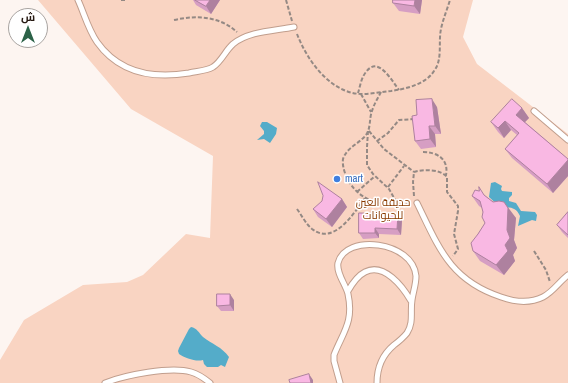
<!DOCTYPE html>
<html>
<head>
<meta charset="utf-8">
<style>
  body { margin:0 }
  #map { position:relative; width:568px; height:383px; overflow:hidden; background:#fdf5f1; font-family:"Archivo Narrow",Cairo,sans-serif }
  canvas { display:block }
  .north { position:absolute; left:8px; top:8px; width:40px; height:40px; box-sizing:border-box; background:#fff; border:1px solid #a8a3a0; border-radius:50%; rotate:0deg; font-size:11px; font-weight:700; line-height:16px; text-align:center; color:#261912 }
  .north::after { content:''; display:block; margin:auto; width:14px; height:18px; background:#2c6248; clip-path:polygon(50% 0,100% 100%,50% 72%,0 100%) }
</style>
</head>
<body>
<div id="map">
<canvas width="568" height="383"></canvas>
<div class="north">ش</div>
</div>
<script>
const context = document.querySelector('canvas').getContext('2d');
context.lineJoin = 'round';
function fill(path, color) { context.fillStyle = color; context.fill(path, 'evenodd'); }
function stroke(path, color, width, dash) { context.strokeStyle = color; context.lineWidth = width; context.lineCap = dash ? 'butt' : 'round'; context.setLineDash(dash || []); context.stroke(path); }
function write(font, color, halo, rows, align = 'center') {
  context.font = font + ' "Archivo Narrow",Cairo,sans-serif'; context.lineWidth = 3; context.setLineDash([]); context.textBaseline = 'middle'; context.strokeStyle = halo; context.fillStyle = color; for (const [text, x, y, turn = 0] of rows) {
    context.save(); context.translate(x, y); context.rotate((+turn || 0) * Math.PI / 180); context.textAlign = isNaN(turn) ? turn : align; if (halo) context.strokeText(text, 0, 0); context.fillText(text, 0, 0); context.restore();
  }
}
fill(new Path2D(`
  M38 0H473L463 37 477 64 568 134V383H0V360L24 320 83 285 127 282 143 275 186 234 210 238 213 156 131 109Z`), '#f9d4c2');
fill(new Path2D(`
  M262 122H267L277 128 276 134 270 143 264 139 257 140 264 134V131L260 126Z
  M495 182 502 186 501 189 502 191 512 192V195L509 198V201L516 203 521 211 535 212 537 215 536 221 532 220 518 226 520 216C516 207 510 207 501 208L489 197 491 183Z
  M191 327C197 328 199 333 203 337 212 344 222 347 229 357L225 367 221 365 218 367H207L204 364 203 360C196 362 185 358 179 354L178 351 179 348 189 329Z`), '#54acc9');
const service = new Path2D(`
  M78 0C84 13 88 29 97 42 119 73 153 79 189 73 197 71 206 71 213 67 222 61 225 51 233 44 249 31 274 31 294 27
  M534 111 568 140
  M417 203C439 248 450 280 501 297 515 302 529 304 543 297 553 292 559 282 568 275
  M348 291C352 284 357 276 365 272 384 262 403 287 411 301
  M105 383C125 375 171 366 191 372 198 374 204 378 210 383
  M340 383 334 361V355C343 332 354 322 348 294 346 285 336 273 338 263 345 233 413 241 416 276 416 285 413 292 412 300 410 312 414 322 407 333 403 338 398 342 394 345 382 355 377 368 377 383`);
stroke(service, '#c19e8d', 7);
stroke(new Path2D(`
  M121 0H126
  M286 0 292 21
  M174 20C197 15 219 16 237 32
  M297 34C307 60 330 93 361 94 371 94 381 92 391 91 406 89 426 84 434 71 443 59 438 43 441 29 443 19 447 10 450 0
  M381 92C378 98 374 104 372 111 369 119 371 128 366 135 359 144 347 147 343 159 342 166 345 174 348 180 361 203 385 207 409 204
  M358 93C360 87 361 78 366 72 378 55 392 81 399 90
  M361 94 371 112
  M368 131 367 147V165L373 174 389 189 398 205
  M369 131 384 149 414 172
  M377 141 388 133 399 120 415 119
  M423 152C437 152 449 159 446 175
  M388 187 404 166
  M357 192 375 176
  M414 196 413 182 414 172C424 169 440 169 447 177V192L458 206V211L454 234 458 249 453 256
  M297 209C302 216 306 224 312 229 334 246 354 213 365 198
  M534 251 546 270 550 282`), '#948984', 2, [4, 2]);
stroke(service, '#fff', 5);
fill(new Path2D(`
  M193 0H220L211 14 196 5Z
  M422 0 420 14 399 11 393 3Z
  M437 107 441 134H435L436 147 421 149 415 141Z
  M522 108 529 118 525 122 568 159V176L553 193 512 158 505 149 517 135 511 130 504 138 498 132 491 122Z
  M484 195 516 218 514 240 517 248 513 255 515 261 504 275 480 261 473 251 478 234 485 223 482 208 479 206 472 196Z
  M342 199 347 207 332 227 318 217 313 209Z
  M568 212V238L562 232 557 225Z
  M402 220 401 235 379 234V238L363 239 359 233Z
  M234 300V311H221L217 306Z`), '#d69ec3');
fill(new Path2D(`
  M210 0H220L211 14 206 6Z
  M415 0H422L420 14 414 6Z
  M432 99 437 107 441 134 435 126Z
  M522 108 529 118 523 124 516 115Z
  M505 121 511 130 504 138 498 128Z
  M429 126 435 134 436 147 430 139Z
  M568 160V176L553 193 547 184Z
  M342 199 347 207 332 227 326 219Z
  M504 202 516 218 514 240 517 248 513 255 515 261 504 275 496 265 505 245 507 230Z
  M398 214 402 220 401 235 397 229Z
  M375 228 379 234V238L375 233Z
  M230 294 234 300V311L230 305Z
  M309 374 313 380V383H311Z`), '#ae819f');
const building = new Path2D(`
  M195 0H210L206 6Z
  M393 0H415L414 6 393 3Z
  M432 99 435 126H429L430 139 415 141 412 116 417 115 416 100Z
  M512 99 522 108 516 115 568 159V160L547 184 505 149 519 133 505 121 498 128 491 122Z
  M318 182 342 199 326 219 313 209 322 201 323 196Z
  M479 187 484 195 493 202 499 201 504 202 508 208 507 230 510 238 505 245 508 251 496 265 473 251 471 243 478 234 485 223 482 217 483 212 480 201 472 196 475 190 479 191Z
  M568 212V235L557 225Z
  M359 213 398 214 397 229 375 228V233H359Z
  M217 294H230V305L217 306Z
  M309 374 311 383H290L289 380Z`);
fill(building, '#f9b8e3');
stroke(building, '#ae819f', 1);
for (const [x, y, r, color] of [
  [337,179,4,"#3f7fe0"]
]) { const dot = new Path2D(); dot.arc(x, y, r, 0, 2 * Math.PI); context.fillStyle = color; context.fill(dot); stroke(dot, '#fff', 1.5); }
write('11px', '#366cbe', '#fff', [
  ["mart",345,179]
], 'left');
write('11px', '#893a00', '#fff', [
  ["حديقة العين",383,203],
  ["للحيوانات",383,216]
]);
</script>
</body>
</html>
